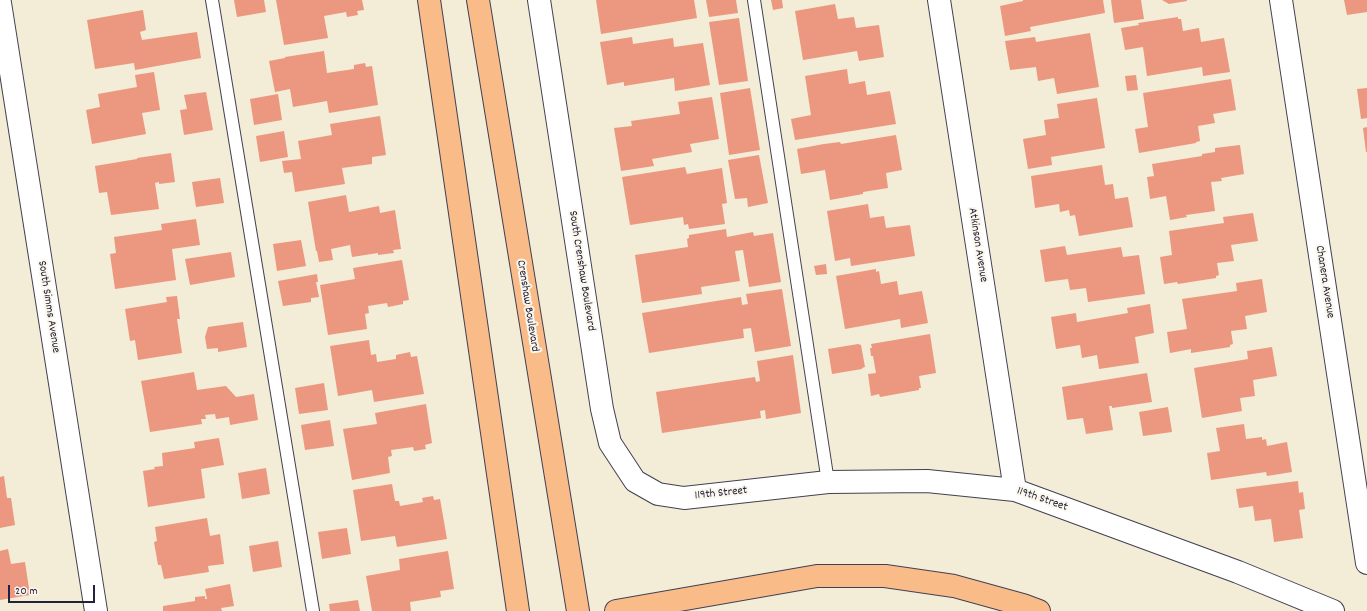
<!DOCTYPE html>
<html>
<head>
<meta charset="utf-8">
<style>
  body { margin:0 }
  #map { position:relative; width:1367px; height:611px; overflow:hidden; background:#f3ecd6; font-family:Dekko,sans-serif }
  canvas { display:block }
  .scale { position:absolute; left:8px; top:585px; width:87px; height:18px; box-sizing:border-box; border:2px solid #22223b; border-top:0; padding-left:5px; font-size:12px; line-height:14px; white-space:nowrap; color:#22223b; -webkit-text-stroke:3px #fbf7ec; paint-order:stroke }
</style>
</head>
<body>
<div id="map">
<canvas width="1367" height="611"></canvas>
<div class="scale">20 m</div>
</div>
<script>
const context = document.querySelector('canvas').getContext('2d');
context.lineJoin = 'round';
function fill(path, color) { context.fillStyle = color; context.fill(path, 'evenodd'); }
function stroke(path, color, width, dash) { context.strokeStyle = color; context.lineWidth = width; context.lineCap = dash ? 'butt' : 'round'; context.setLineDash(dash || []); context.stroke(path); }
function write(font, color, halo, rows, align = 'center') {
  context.font = font + ' Dekko,sans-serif'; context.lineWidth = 4; context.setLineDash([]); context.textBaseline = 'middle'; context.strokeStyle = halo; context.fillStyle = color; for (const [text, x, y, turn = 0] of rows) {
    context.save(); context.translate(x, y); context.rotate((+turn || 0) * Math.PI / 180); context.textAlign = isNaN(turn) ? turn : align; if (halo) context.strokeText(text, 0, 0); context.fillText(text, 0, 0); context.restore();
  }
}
fill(new Path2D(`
  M234 0H264L266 12 237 17Z
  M276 0H362L364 10 357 11 358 15 347 17 346 12 324 16 328 38 284 45Z
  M596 0H694L697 18 601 34Z
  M706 0H736L738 13 709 17Z
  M771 0H782L783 8 773 10Z
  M1023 0H1103L1105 13 1030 27 1031 31 1005 36 1000 6 1023 1Z
  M1111 0H1141L1144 19 1114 23Z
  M1162 0H1187V1L1169 4Z
  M1344 0H1367V12L1347 15Z
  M835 4 838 19 854 17 856 28 879 25 884 57 859 61 857 51 803 60 795 11Z
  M143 10 146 30 140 32 142 40 197 32 201 58 135 70 134 63 95 69 87 20Z
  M1178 17V19H1181L1183 31 1199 28 1201 42 1224 38 1230 72 1203 76 1202 67 1147 76 1143 47 1125 50 1121 28 1139 25 1138 23Z
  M739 18 748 81 719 85 709 22Z
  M1090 33 1099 87 1057 94 1054 78 1038 81 1036 67 1010 70 1005 41 1035 37 1036 42Z
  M632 37 633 44 673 38 674 47 703 43 710 85 675 91 674 78 624 86V82L607 85 600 42Z
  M324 51 327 73 354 69V65L365 63 366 67 372 66 378 105 329 113 327 101 293 107 290 89 275 92 269 61 285 58V57Z
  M847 69 849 84 865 81 867 95 890 91 896 124 795 140 791 119 811 115 805 76Z
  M154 72 160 110 142 113 146 134 92 144 86 110 100 107 98 94 137 87 135 75Z
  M1136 75 1138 90 1127 91 1125 76Z
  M1231 79 1236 110 1213 114 1215 123 1198 126 1200 141 1196 142V143L1139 153 1135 129 1148 127 1143 93Z
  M750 88 760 150 729 155 720 93Z
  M1367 88V118L1361 119 1357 89Z
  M206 92 213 130 184 135 180 110 187 109 184 95Z
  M278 94 282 120 254 125 250 99Z
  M712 97 719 139 690 144 692 152 652 159 654 166 621 171 614 128 632 126 631 121 680 114 678 102Z
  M1097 98 1105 148 1051 157 1052 165 1028 169 1023 139 1046 135 1044 120 1059 118 1057 104Z
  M380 116 386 155 372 157V164L342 168 345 184 295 192 292 172 284 173 282 161 301 159 298 141 332 135 330 124Z
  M1367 127V152H1366L1363 128Z
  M284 131 288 157 260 162 256 136Z
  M896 135 902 170 886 173 888 188 863 192V194L830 200 825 170 801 174 797 149 824 144 840 142 841 144Z
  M1240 145 1244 174 1221 178 1222 181 1211 182 1215 211 1186 215 1187 217 1170 220 1166 196 1150 199 1147 177 1154 176 1152 164 1202 156V154L1215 152V148Z
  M171 153 175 182 159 184V182L155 183 159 209 111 215 107 192 99 193 95 166 137 159V158Z
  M759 155 768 203 748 207 747 198 735 199 728 160Z
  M1102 165 1105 185 1113 184 1115 199 1128 197 1133 227 1079 236 1075 215 1070 216 1069 210 1060 212 1059 204 1035 208 1031 176Z
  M685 167 687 174 722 168 727 203 722 204 725 224 689 229 688 224 684 225 683 217 630 225 622 177Z
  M220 178 224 203 196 207 192 182Z
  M346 195 349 212 379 206 380 213 395 210 401 249 393 250 394 253 378 255V253L352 257 350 245 331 249 333 260 319 262 317 251H316L308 202Z
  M868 204 870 218 884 216 886 228 910 225 915 256 851 266 850 258 835 261 827 211Z
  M1253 213 1258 241 1231 245 1234 261 1217 263 1219 275 1216 276V278L1178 284 1177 282 1164 284 1160 257 1172 255 1169 231 1224 223 1223 217Z
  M196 219 200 245 172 249 176 280 115 289 110 254 116 253 114 237 162 230 161 224Z
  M726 229 727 237 753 232 754 236 773 233 781 282 749 287 743 250 735 251 740 281 701 287 702 294 642 303 635 255 688 247 687 239 689 238V235Z
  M301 240 306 266 277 271 273 244Z
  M1065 246 1067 255 1121 247 1123 257 1139 255 1145 294 1088 302 1086 288 1070 290 1068 279 1045 282 1040 250Z
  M231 252 235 277 190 285 185 259Z
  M402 260 409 300 403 301V304L388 307 387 303 368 306 369 313 365 314 367 329 328 335 320 285 355 279 353 268Z
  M826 264 827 274 816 275 814 266Z
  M876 269V272L879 271 881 284 897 281 899 295 922 291 928 323 901 328 900 319 845 329 836 276Z
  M317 274 318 282H316L319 297 311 298V302L283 306 278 281Z
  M1262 279 1267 312 1245 316 1247 329 1231 331 1233 344 1230 345V347L1191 353V349L1170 353 1167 332 1187 329 1182 299 1237 291 1236 283Z
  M782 289 791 346 755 352 751 328 743 329 744 338 649 353 642 313 741 297 742 305 748 304 746 294Z
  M177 296 180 319H177L182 353 138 360 135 340 130 341 125 309 167 302 166 297Z
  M1150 304 1154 333 1135 337 1139 363 1099 369 1097 355 1082 358 1080 345 1056 349 1051 317 1076 313 1077 322 1128 313 1127 308Z
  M243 322 247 347 218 352V348L207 349 205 337 208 327Z
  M930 334 936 373 919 376 921 388H919V390L880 397 879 394 871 396 868 374 876 373 873 356H871L870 348H872L871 344Z
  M369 340 371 355 376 354 377 362 396 359V355L410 352 411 357 417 356 424 394 374 402 372 390 338 396 330 346Z
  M858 344 861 345 865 367 862 368V369L832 374 828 349Z
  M1272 347 1277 376 1253 380 1255 396 1240 398 1242 411 1202 418 1194 368 1248 359 1247 351Z
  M793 355 801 413 766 419 765 410 760 411 761 418 662 433 656 392 755 377 756 382 760 381 757 361Z
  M194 372 197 390 226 386 236 397 254 394 258 420 230 425 229 417 216 419 215 414 205 415 206 419H201L202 424 150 432 141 381Z
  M1147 373 1152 402 1112 408V406H1109L1113 430 1086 434 1083 418 1067 420 1062 387Z
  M324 383 328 410 299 414 295 388Z
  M426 404 432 443 425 445 426 449 414 451 413 447 391 450 392 456 388 457 390 473 352 480 343 429 377 424 375 413Z
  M1168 407 1172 432 1143 436 1139 412Z
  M330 420 334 446 305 450 301 425Z
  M1244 424 1246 439 1262 437V440L1266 439 1267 446 1287 442 1292 472 1267 476 1266 472 1211 480 1207 453 1220 451 1216 428Z
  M219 438 224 465 201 469 205 498 148 507 143 471 155 469 154 467 163 466 162 453 195 448 194 442Z
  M266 468 270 494 242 499 238 473Z
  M4 476 7 498H11L15 525 0 528V477Z
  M1298 481 1299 493 1303 492 1305 509 1299 510 1303 538 1274 542 1271 519 1255 521 1253 506 1239 508 1236 489Z
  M392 484 395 501H399L400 506 423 502 422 498 433 496 434 500 440 499 447 539 397 547 395 536 361 541 353 490Z
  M207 518 210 536 220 534 224 564 208 566 209 572 164 579 161 565H158L154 542 157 541 155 527Z
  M347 528 351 554 322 559 318 532Z
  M278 541 282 567 253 572 249 546Z
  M8 549 11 564 25 562 30 595 0 600V551Z
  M448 551 454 589 440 591 441 597 410 602 411 611H372L366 576 400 570 399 559Z
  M230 584 234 606 221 608 222 611H163V606L195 601V597L205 596V599H207L205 589Z
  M358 600 360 611H330L329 604Z`), '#ec977f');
const lane = new Path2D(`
  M212 0C244 204 281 407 313 611
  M754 0 828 482`);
const street = new Path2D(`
  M539 0 602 409 610 443 635 481 658 494 684 498 828 482 927 481 1015 490 1238 572 1333 611
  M939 0 1015 490
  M1281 0 1367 563
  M0 3 96 611`);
const primary = new Path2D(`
  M429 0 518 611
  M478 0 578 611`);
const highway = new Path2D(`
  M616 611 817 576H885L954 586 1023 605 1039 611`);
stroke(lane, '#414052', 14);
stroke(street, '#414052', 24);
stroke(primary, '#414052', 24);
stroke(highway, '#414052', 24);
stroke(lane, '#fff', 12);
stroke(street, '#fff', 22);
stroke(primary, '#f9bc89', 22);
stroke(highway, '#f9bc89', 22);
write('12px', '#22223b', '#fbf7ec', [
  ["Atkinson Avenue",977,245,81],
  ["South Crenshaw Boulevard",581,271,81],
  ["Chanera Avenue",1324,282,81],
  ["Crenshaw Boulevard",527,306,81],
  ["South Simms Avenue",48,307,81],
  ["119th Street",721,494,-6],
  ["119th Street",1042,500,19]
]);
</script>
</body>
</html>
